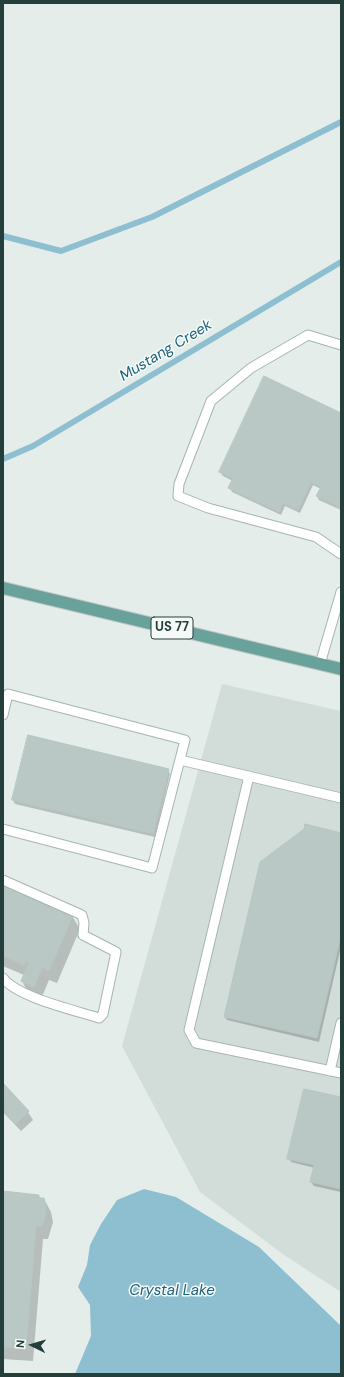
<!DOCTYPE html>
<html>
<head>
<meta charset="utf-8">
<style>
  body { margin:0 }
  #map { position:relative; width:344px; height:1377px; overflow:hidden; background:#e4edea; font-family:"DM Sans",sans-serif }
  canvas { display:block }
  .frame { position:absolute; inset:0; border:4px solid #243f3b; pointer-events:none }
  .north { position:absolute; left:12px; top:1325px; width:40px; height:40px; -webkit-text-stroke:3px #f5faf8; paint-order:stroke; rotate:275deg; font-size:11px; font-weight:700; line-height:16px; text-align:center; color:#243f3b }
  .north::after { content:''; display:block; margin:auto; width:14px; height:18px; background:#243f3b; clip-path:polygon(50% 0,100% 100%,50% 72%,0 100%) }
</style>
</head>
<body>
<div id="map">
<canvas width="344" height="1377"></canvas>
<div class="frame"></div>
<div class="north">N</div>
</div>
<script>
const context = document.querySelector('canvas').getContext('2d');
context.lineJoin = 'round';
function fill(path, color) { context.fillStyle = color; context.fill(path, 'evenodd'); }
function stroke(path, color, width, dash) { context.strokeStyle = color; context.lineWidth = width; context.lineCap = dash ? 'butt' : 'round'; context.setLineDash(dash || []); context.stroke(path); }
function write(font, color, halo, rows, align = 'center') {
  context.font = font + ' "DM Sans",sans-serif'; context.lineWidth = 3; context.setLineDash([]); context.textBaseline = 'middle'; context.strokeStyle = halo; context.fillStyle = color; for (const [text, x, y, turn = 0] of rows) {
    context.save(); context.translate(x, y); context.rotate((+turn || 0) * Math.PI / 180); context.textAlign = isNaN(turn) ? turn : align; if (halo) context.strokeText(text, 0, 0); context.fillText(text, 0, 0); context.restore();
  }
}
fill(new Path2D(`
  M222 684 341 711V1292L284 1255 200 1192 122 1046Z`), '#d2ddd9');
fill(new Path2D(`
  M144 1189 176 1197 259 1247 341 1326V1374H75L91 1336 90 1305 78 1287 87 1265 90 1245 101 1224 117 1200Z`), '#8dbfd1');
fill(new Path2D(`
  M341 414V510L319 500 317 496 321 489 313 485 300 513 285 506 281 515 232 492 230 488 233 481 223 476 220 472Z
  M168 770 170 774 155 837 15 804 13 800Z
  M341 834V947L319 1042 227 1020 225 1016Z
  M3 887 72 916 80 929 57 983 49 980 41 999 29 994 22 981 24 975 3 966Z
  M3 1085 28 1112 33 1120 21 1131 3 1112Z
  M341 1098V1192L314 1186 311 1182 315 1168 291 1162 289 1158Z
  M3 1192 39 1196 40 1199H44L51 1212 53 1222 48 1239H43L33 1361 3 1359Z`), '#0003');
stroke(new Path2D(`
  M3 236 61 251 152 217 341 122
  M3 459 33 446 341 262`), '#8dbfd1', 6);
const building = new Path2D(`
  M264 376 341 413V508L316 496 321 487 311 482 298 510 283 503 279 512 228 488 233 478 219 472Z
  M28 735 169 769 153 834 12 800Z
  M305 824 341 833V935L317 1038 224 1017 260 862 304 829Z
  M3 885 73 915 49 971 42 967 34 987 21 981 29 962 26 961 24 965 3 956Z
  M3 1083 29 1111 16 1124 3 1110Z
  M304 1089 341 1097V1189L310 1182 314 1165 287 1159Z
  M3 1191 39 1195V1198H44L46 1208 44 1222 41 1226H36L26 1348 3 1347Z`);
fill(building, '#b9c8c4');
stroke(building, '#b6c7c2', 1);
const service = new Path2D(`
  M341 345 308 335 251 368 211 401 179 484 178 496 208 508 316 537 341 554
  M320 664 341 592
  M3 715 8 694 185 740 152 868 3 829
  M180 760 341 798
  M249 776 189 1030 196 1043 341 1073
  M3 880 82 915 84 923 83 935 116 952 103 1014 99 1018C74 1010 17 997 3 978
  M330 1071 341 1023`);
const primary = new Path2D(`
  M3 588 341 669`);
stroke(service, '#a7b5b2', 11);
stroke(primary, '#c2c9c8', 14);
stroke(service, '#fff', 9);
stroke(primary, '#69a29a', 12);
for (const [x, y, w] of [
  [172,628,42]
]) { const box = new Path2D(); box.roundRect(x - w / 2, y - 11, w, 22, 3); context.fillStyle = '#f5faf8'; context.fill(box); stroke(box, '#243f3b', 1); }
write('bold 13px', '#243f3b', null, [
  ["US 77",172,628]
]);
write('italic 15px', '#1e617b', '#f5faf8', [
  ["Mustang Creek",166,351,-31],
  ["Crystal Lake",172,1291]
]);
</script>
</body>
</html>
